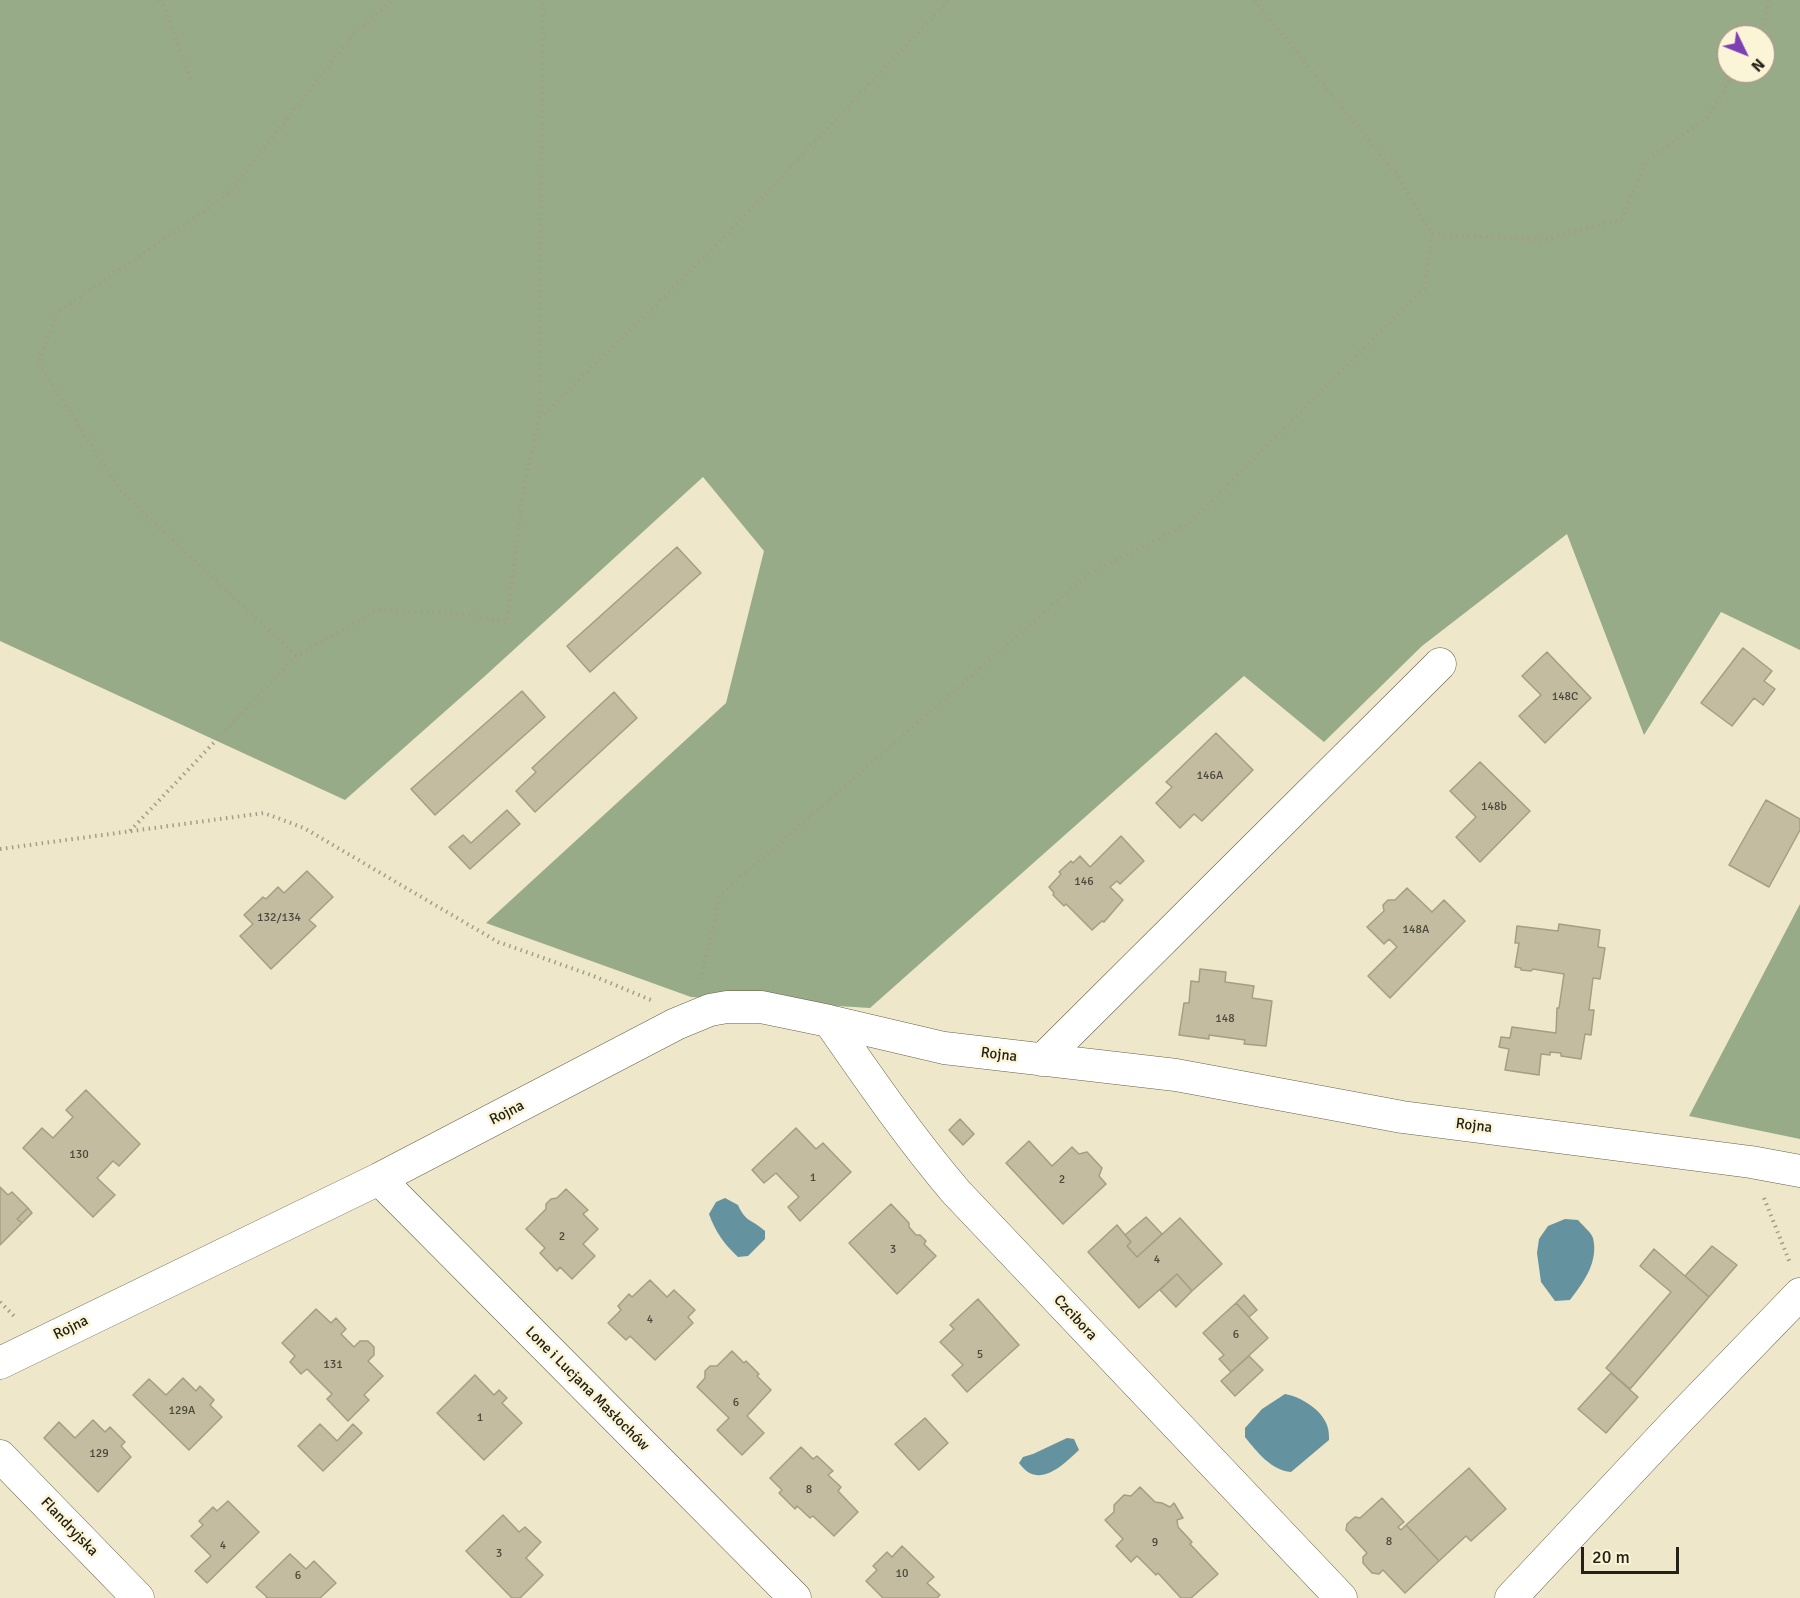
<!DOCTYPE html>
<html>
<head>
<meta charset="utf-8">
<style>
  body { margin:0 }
  #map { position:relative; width:1800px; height:1598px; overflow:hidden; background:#eee7ca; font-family:Signika,sans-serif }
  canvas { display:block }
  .north { position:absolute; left:1716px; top:24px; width:60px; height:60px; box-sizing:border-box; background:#fbf4d7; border:2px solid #a5a08a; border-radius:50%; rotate:133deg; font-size:16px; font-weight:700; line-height:24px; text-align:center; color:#242217 }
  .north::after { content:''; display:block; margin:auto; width:21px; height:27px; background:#7e3fb5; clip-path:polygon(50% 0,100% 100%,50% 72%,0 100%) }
  .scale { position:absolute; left:1581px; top:1547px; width:98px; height:27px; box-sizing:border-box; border:3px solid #242217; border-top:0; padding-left:8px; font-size:18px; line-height:21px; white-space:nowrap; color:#242217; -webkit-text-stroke:4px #fbf4d7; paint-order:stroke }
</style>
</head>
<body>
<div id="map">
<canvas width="1800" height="1598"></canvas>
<div class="north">N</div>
<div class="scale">20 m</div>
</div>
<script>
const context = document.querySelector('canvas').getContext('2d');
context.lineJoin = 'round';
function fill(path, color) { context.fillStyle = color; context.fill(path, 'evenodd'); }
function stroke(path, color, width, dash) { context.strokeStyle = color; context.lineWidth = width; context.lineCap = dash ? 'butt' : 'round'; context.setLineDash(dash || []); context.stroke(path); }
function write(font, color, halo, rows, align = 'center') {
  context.font = font + ' Signika,sans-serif'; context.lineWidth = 5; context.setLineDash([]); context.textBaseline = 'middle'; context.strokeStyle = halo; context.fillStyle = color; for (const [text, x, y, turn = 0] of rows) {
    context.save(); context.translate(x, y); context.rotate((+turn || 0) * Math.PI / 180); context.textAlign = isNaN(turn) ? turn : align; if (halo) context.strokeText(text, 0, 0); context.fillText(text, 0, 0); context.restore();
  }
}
fill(new Path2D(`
  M0 0H1800V650L1721 612 1644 735 1567 534 1422 646 1324 742 1244 676 870 1008 691 997 486 923 726 703 764 551 703 477 485 676 345 800 0 641ZM1728 36H1764V72H1728Z
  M1800 904V1139L1689 1116Z`), '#97ab89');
fill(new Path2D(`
  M725 1198 738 1205C746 1223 752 1219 765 1231V1239L748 1256 738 1257C724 1244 715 1231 709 1214L716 1202Z
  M1565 1219 1578 1220C1582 1225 1591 1232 1593 1238 1599 1262 1583 1283 1570 1300L1555 1301 1541 1282 1537 1253 1539 1239 1548 1226Z
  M1285 1394C1301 1397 1321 1409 1327 1425 1329 1430 1329 1436 1329 1440L1291 1472C1272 1471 1256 1451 1245 1437V1428L1262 1409Z
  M1067 1438 1074 1439 1079 1450C1062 1466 1038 1490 1019 1463L1023 1457 1033 1454Z`), '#64939f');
const building = new Path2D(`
  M677 547 701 573 590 672 567 646Z
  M1743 648 1772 671 1764 681 1775 689 1763 705 1754 698 1732 726 1701 703Z
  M1547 652 1591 698 1545 743 1519 716 1541 695 1522 676Z
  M522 691 545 717 435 815 411 789Z
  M614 692 637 718 535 812 516 791 536 772 532 768Z
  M1216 733 1253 770 1202 821 1194 814 1180 828 1156 803 1172 787 1166 782Z
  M1480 762 1530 811 1480 862 1456 837 1476 817 1450 791Z
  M1766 800 1800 819V830L1769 887 1729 865Z
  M507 810 520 824 470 869 449 847 463 835 471 843Z
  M1121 836 1144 861 1120 884 1117 881 1110 887 1123 900 1104 922 1102 921 1092 930 1066 904 1064 906 1053 895 1054 893 1049 887 1061 874 1059 872 1071 861 1073 863 1080 856 1090 867Z
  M307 871 333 897 309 920 316 926 271 969 240 936 253 924 244 915 263 897 266 899 278 887 284 893Z
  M1407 888 1432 912 1444 900 1465 921 1390 998 1368 976 1397 947 1389 939 1384 944 1367 927 1384 911 1383 905 1388 900H1395Z
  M1559 924 1600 930 1598 947 1605 948 1600 979 1593 978 1589 1010H1594L1591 1035 1585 1034 1581 1059 1561 1056V1053L1550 1052V1055L1541 1054 1539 1075 1505 1070 1509 1049 1499 1047 1501 1037 1510 1038 1512 1027 1556 1033 1557 1008H1559L1564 974 1533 969 1531 971 1521 970V968L1515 967 1519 943H1515L1517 926 1558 931Z
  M1200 969 1226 972 1225 982 1254 986 1252 998 1272 1001 1266 1046 1244 1044 1245 1040 1209 1035V1039L1179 1035 1184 1003H1189L1191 981 1199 982Z
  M86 1090 140 1144 119 1166 113 1161 97 1178 115 1195 93 1217 23 1148 42 1128 53 1138 73 1117 66 1110Z
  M960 1119 974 1134 963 1145 949 1130Z
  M796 1128 816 1149 823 1143 851 1172 800 1221 788 1207 799 1197 776 1173 764 1183 752 1170Z
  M1029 1141 1052 1166 1072 1147 1079 1154 1087 1152 1102 1168 1099 1176 1106 1184 1063 1224 1006 1163Z
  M0 1187 8 1195 12 1192 28 1208 17 1219 22 1223 0 1245Z
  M566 1189 588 1210 583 1214 598 1229 583 1244 595 1256 572 1279 560 1267 557 1271 540 1253 545 1248 526 1229 546 1209V1204L551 1199 557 1198Z
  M891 1204 909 1223V1227L916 1235H920L926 1241 924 1244 936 1256 897 1294 849 1243Z
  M28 1208 32 1213 22 1223 17 1219Z
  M1146 1217 1162 1234 1137 1257 1127 1246 1131 1242 1125 1235Z
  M1180 1218 1222 1264 1192 1291 1177 1274 1139 1308 1088 1252 1117 1225 1131 1242 1127 1246 1137 1257Z
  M1712 1246 1737 1265 1709 1297 1685 1276Z
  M1654 1249 1709 1297 1630 1389 1606 1368 1671 1292 1640 1266Z
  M1177 1274 1192 1291 1176 1307 1160 1290Z
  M650 1280 667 1297 674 1290 695 1310 688 1317 693 1323 655 1360 630 1336 626 1340 608 1323 621 1310 618 1306 629 1294 632 1297Z
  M1244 1295 1257 1310 1249 1317 1236 1303Z
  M978 1299 1019 1345 967 1392 952 1375 963 1365 940 1342 954 1329 950 1325Z
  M1236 1303 1268 1338 1231 1372 1219 1359 1224 1355 1203 1333Z
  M316 1309 331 1323 336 1318 346 1329 341 1334 354 1347 360 1341H368L374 1347V1355L368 1361 383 1376 364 1395 369 1400 348 1421 327 1399 332 1394 307 1369 301 1374 290 1362 295 1356 282 1343Z
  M732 1351 744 1363 746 1361 759 1374 757 1376 771 1390 747 1416 764 1433 742 1455 717 1430 729 1418 697 1387 705 1378V1371L710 1366H717Z
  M1249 1356 1263 1370 1235 1396 1221 1381Z
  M1611 1373 1638 1397 1606 1433 1578 1409Z
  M475 1375 494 1395 499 1390 507 1398 502 1403 522 1423 484 1460 437 1413Z
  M183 1378 196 1391 200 1386 214 1400 210 1405 222 1417 189 1450 133 1395 149 1379 166 1395Z
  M925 1418 948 1443 919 1470 895 1444Z
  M93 1420 105 1432 110 1427 125 1442 121 1446 131 1457 98 1492 44 1438 59 1422 75 1438Z
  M320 1424 337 1441 353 1424 362 1433 323 1471 298 1446Z
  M801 1447 813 1459 817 1456 833 1471 828 1475 841 1487 838 1491 858 1512 834 1536 813 1516 810 1518 797 1506 795 1509 779 1493 782 1490 770 1478Z
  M1469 1468 1506 1509 1471 1541 1466 1536 1439 1561 1406 1525Z
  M1140 1487 1155 1502 1162 1503 1170 1507 1174 1503 1183 1518 1177 1520 1178 1527 1192 1542 1190 1544 1218 1574 1191 1598H1181L1158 1573 1156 1575 1137 1556 1131 1562 1116 1546 1123 1539 1105 1520 1114 1512V1505L1124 1495 1131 1496Z
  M1382 1498 1404 1522 1398 1527 1401 1530 1406 1525 1439 1561 1405 1593 1383 1570 1379 1574 1372 1573 1363 1563V1557L1367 1553 1346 1530 1347 1524 1355 1517 1360 1518Z
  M228 1501 259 1532 207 1583 195 1571 211 1556 191 1536 203 1525 199 1521 213 1507 217 1511Z
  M503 1515 519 1532 525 1527 541 1542 526 1558 543 1575 520 1598H512L466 1551Z
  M902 1546 934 1577 927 1583 940 1595 937 1598H883L866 1581 877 1570 873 1566 887 1552 892 1557Z
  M290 1554 306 1569 314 1561 336 1583 320 1598H266L267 1597 256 1587Z`);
fill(building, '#c3bca1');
stroke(building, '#a59e83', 1.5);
const minor = new Path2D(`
  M829 1021C870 1080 910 1138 956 1192L1341 1598
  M1042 1060 1440 664
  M379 1179 795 1598
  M0 1363 379 1179 676 1024 710 1010 727 1007H761L829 1021 944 1048 1176 1075 1402 1117 1751 1162 1800 1171
  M0 1456 138 1598
  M1511 1598 1679 1419 1800 1294`);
stroke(minor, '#666047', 33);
stroke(new Path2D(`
  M159 0 165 8 192 84
  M1757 36 1763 26 1770 0
  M1432 234 1544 240 1622 219 1646 161 1707 118 1735 72
  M539 418 543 0
  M296 656 121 491 38 363 58 312 227 195 353 35 392 0
  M130 831 296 656 377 610 465 614 507 622 524 485 539 419 707 255 949 0
  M0 849 264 813 304 828 498 942 591 975 651 1000
  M701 980 720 895 1089 573 1190 523 1424 288 1432 234 1396 174 1258 5 1255 0
  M1764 1198 1790 1263
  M0 1302 17 1319`), '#a39e88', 4, [1.5, 4.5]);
stroke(minor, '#fff', 32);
write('12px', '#4c483a', null, [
  ["148C",1565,697],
  ["146A",1210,776],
  ["148b",1494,807],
  ["146",1084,882],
  ["132/134",279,918],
  ["148A",1416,930],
  ["148",1225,1019],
  ["130",79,1155],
  ["1",813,1178],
  ["2",1062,1180],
  ["2",562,1237],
  ["3",893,1250],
  ["4",1157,1260],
  ["4",650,1320],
  ["6",1236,1335],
  ["5",980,1355],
  ["131",333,1365],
  ["6",736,1403],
  ["129A",182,1411],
  ["1",480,1418],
  ["129",99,1454],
  ["8",809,1490],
  ["8",1389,1542],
  ["9",1155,1543],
  ["4",223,1546],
  ["3",499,1554],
  ["10",902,1574],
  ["6",298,1576]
]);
write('15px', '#242217', '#fbf4d7', [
  ["Rojna",999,1055,7],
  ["Rojna",507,1113,-27],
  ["Rojna",1474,1126,7],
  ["Czcibora",1075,1318,47],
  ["Rojna",71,1328,-26],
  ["Lone i Lucjana Masłochów",587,1389,45],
  ["Flandryjska",69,1527,46]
]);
</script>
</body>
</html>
